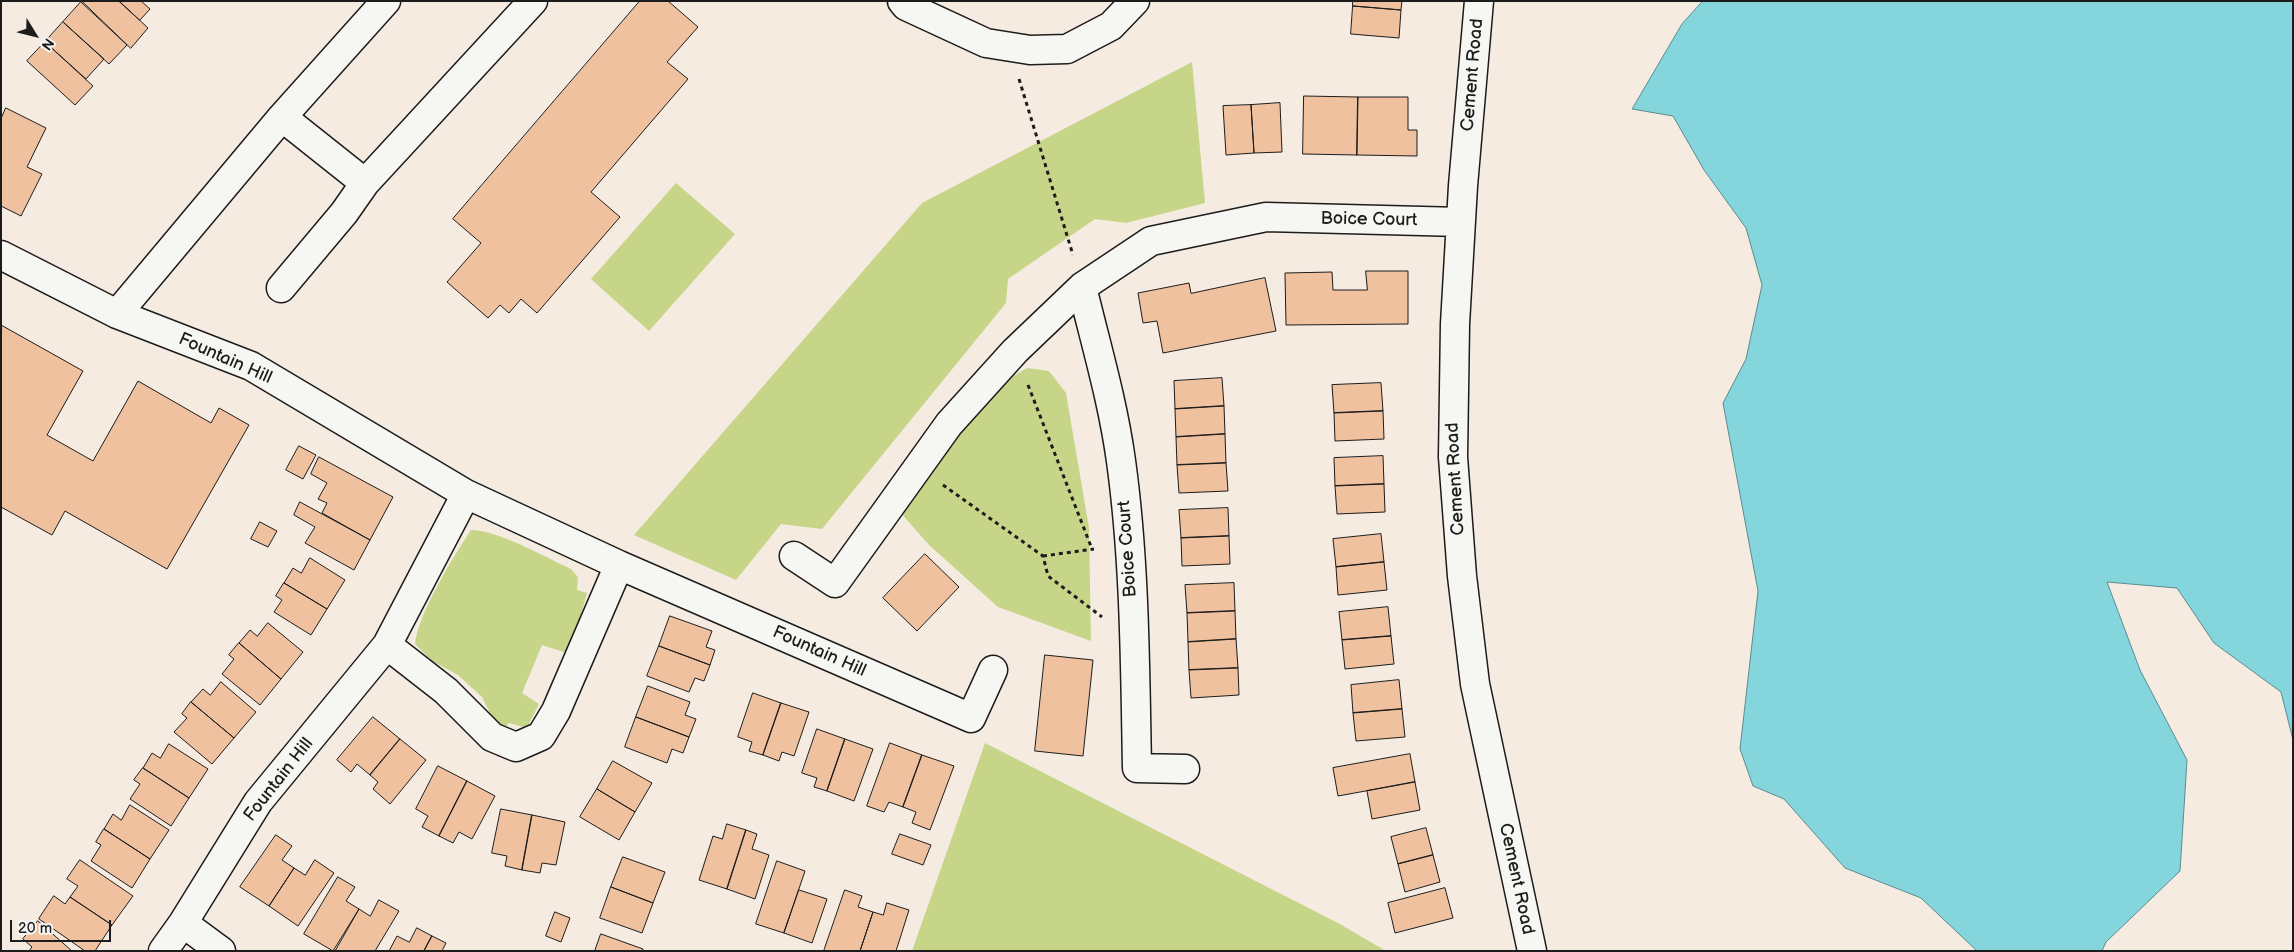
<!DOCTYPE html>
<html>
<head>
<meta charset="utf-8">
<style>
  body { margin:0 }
  #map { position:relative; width:2294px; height:952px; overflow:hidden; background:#f5ebe1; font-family:"Balsamiq Sans",sans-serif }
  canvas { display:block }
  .frame { position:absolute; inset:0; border:2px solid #1c1c1c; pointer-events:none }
  .north { position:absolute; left:10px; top:10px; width:50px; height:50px; -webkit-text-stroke:4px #f6f6f2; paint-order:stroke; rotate:126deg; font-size:14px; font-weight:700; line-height:20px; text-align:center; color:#1c1c1c }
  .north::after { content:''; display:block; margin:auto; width:18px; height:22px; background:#1c1c1c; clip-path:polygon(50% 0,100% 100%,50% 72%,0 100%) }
  .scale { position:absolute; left:10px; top:920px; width:101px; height:22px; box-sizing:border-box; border:2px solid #1c1c1c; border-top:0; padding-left:6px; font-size:15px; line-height:18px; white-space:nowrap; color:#1c1c1c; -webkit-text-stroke:4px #f6f6f2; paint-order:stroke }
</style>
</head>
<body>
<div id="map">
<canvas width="2294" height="952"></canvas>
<div class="frame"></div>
<div class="north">N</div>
<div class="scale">20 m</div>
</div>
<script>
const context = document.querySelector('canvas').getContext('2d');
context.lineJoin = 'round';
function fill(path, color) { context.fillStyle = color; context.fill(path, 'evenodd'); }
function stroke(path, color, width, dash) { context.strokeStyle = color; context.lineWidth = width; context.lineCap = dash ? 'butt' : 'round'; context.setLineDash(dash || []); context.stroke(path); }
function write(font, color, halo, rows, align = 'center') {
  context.font = font + ' "Balsamiq Sans",sans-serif'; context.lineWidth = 4.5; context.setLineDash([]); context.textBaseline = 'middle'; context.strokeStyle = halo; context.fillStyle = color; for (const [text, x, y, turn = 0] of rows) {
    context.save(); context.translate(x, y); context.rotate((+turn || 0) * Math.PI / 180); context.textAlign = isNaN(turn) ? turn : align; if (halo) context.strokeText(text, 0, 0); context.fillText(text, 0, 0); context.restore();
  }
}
fill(new Path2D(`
  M1192 62 1205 203 1126 223 1095 219 1008 279 1006 303 822 529 781 524 736 580 634 535 922 203Z
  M676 183 735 234 649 331 591 279Z
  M1027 368 1049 371 1066 393 1089 528 1091 641 998 607 929 545 900 512 998 385Z
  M471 530C498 530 545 557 571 569L578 577 577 590 587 593 570 654 542 645 522 693 539 704 527 728 509 723 505 728 490 723 489 711 482 697 458 675 432 661 415 644C418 614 453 557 471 530Z
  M985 743 1338 923 1386 951H912Z`), '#c7d589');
const water = new Path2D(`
  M1703 1H2293V740L2281 692 2214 643 2177 588 2107 582 2140 670 2187 760 2180 871 2106 942 2102 951H1977L1921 898 1845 868 1784 799 1753 786 1740 749 1758 591 1723 403 1746 359 1762 285 1746 228 1704 170 1673 116 1632 109 1682 24Z`);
fill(water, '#84d5dc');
stroke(water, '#5a8b8f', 1);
const building = new Path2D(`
  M82 1H119L148 28 131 48Z
  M119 1H141L150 9 140 20Z
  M640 1H668L698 27 667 62 688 79 591 192 620 217 537 313 521 299 509 313 500 305 488 318 447 282 481 243 453 219Z
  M1353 1H1402L1401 10 1353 6Z
  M81 2 127 45 109 64 63 22Z
  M1353 6 1401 10 1399 38 1351 34Z
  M63 22 104 59 86 79 45 42Z
  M45 42 93 86 75 105 27 61Z
  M1304 96 1358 97 1357 155 1303 154Z
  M1358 97H1408V130H1417V156L1357 155Z
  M1280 103 1282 152 1254 153 1251 105Z
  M1251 105 1254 153 1226 155 1223 106Z
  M6 108 46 128 27 167 42 174 21 216 1 206V119Z
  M1366 271H1408V324L1286 325 1285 273 1332 272 1333 290H1367Z
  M1265 278 1276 331 1163 353 1157 321 1143 323 1138 293 1189 283 1191 293Z
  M1 325 83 371 47 435 93 461 138 381 211 423 219 408 249 425 167 569 65 511 52 535 1 507Z
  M1222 378 1224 406 1175 409 1174 381Z
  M1381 383 1383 411 1334 413 1332 385Z
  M1224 406 1225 434 1176 437 1175 409Z
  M1383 411 1384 439 1335 441 1334 413Z
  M1225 434 1226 463 1177 465 1176 437Z
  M299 446 316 455 303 479 286 470Z
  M1383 456 1384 484 1335 486 1334 458Z
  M319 457 393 497 370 540 322 513 327 503 318 499 327 483 311 474Z
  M1226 463 1228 491 1179 493 1177 465Z
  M1384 484 1385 512 1337 514 1335 486Z
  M300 502 370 540 354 570 305 543 315 527 294 515Z
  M1228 508 1229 536 1181 538 1179 510Z
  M260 522 277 531 268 547 251 539Z
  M1381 534 1384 562 1336 567 1333 539Z
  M1229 536 1230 564 1182 566 1181 538Z
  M925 554 959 587 917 631 883 598Z
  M310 558 345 580 327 609 284 583 293 568 301 573Z
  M1384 562 1387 590 1338 595 1336 567Z
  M284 583 327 609 311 635 274 612 282 600 276 596Z
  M1234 583 1235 611 1187 613 1185 585Z
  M1388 607 1391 636 1342 640 1339 612Z
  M1235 611 1236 639 1188 642 1187 613Z
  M670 616 712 631 706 647 715 650 710 665 659 646Z
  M268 623 303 652 281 679 239 643 250 630 257 636Z
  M1391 636 1394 664 1345 669 1342 640Z
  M1236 639 1238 668 1189 670 1188 642Z
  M239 643 281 679 260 705 222 674 234 659 229 655Z
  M659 646 710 665 704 681 695 678 689 692 647 676Z
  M1045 655 1093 660 1083 756 1035 751Z
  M1238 668 1239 695 1191 698 1189 670Z
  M1399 680 1402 709 1353 713 1351 685Z
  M221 682 256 712 234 738 191 702 203 689 210 695Z
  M648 686 690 702 685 715 696 719 689 737 636 717Z
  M753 693 781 703 763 755 749 751 752 742 738 737Z
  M191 702 234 738 212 764 174 732 187 718 182 714Z
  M781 703 809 712 794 756 782 752 779 761 763 755Z
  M1402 709 1405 737 1356 741 1353 713Z
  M373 717 400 739 370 775 357 764 351 772 337 760Z
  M636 717 689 737 683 753 672 749 667 763 625 747Z
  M817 729 845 739 827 791 814 787 817 778 802 773Z
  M400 739 426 760 390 804 373 789 378 782 370 775Z
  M845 739 873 749 854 801 827 791Z
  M890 743 922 755 903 807 889 802 884 812 867 806Z
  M169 744 208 769 189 798 143 768 152 753 160 758Z
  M1410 754 1415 782 1338 796 1333 768Z
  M922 755 954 766 930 830 912 823 916 812 903 807Z
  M613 761 652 783 635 812 597 789Z
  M438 766 467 781 439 836 422 827 428 816 416 809Z
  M143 768 189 798 171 826 130 799 140 784 134 780Z
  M467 781 495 796 472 839 459 832 453 843 439 836Z
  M1415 782 1420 810 1372 819 1367 791Z
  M597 789 635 812 619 840 580 817Z
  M130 805 169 830 150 859 104 829 113 814 121 820Z
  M501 809 532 815 522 870 505 866 507 856 492 853Z
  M532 815 565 822 556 865 542 863 540 873 522 870Z
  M727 824 746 830 727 889 699 880 713 836 722 839Z
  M1426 828 1433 855 1398 864 1391 837Z
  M104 829 150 859 132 888 91 861 101 845 96 842Z
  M746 830 757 834 752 849 769 855 755 899 727 889Z
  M900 834 931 845 923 865 892 854Z
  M276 835 292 846 282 860 294 868 269 906 240 887Z
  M1433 855 1440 882 1405 892 1398 864Z
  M623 857 665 872 653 903 611 887Z
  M80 860 133 896 112 925 70 897 78 886 67 879Z
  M315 860 334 873 298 926 269 906 294 868 305 875Z
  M777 861 805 871 784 933 756 924Z
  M338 877 355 887 346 901 359 909 333 951 304 934Z
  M611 887 653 903 642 933 600 918Z
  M1445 888 1453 918 1395 933 1388 903Z
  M799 890 827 899 812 943 784 933Z
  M845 890 862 896 858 907 873 912 860 951H824Z
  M54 896 65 904 70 897 112 925 95 951H85L39 919Z
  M379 900 399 911 375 951H335L359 909 370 916Z
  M887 903 909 910 896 951H860L873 912 883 915Z
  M555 912 570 918 561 942 546 936Z
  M38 921 72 951H29L32 947 23 939Z
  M417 928 432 936 424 951H389L397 936 409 942Z
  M601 934 643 949V951H595Z
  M432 936 446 943 442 951H424Z`);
fill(building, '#efc19e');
stroke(building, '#1c1c1c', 1);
const minor = new Path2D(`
  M902 1 906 6 986 43 1030 50 1067 49 1111 26 1135 1
  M1479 1 1463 186 1455 324 1453 457 1462 576 1475 684 1532 951
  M282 117 365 183 533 1
  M1 255 117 314 251 366 466 494 619 565 971 718 993 670
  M1082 287C1096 345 1113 402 1121 461 1135 562 1135 666 1137 768L1185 769
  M281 288 344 213 365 183
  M117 314 282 117 386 1
  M794 556 835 583 949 424 1015 351 1082 287 1151 241 1266 217 1461 222
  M387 645 446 691 492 737 516 747 541 736 556 711 619 565
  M183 923 221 951
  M163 951 183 923 258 802 387 645 466 494`);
stroke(minor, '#1c1c1c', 31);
stroke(new Path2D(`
  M1019 79 1073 255
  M1028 385 1092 549
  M943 485 1043 556 1048 576 1102 617
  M1043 556 1094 549`), '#1c1c1c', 3, [4, 4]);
stroke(minor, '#f6f6f2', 28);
write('18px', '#1c1c1c', '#f6f6f2', [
  ["Cement Road",1473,75,-85],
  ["Boice Court",1369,220,1],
  ["Fountain Hill",225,359,24],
  ["Cement Road",1456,479,-93],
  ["Boice Court",1128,549,-94],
  ["Fountain Hill",819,652,24],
  ["Fountain Hill",279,780,-52],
  ["Cement Road",1516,879,78]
]);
</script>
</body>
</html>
